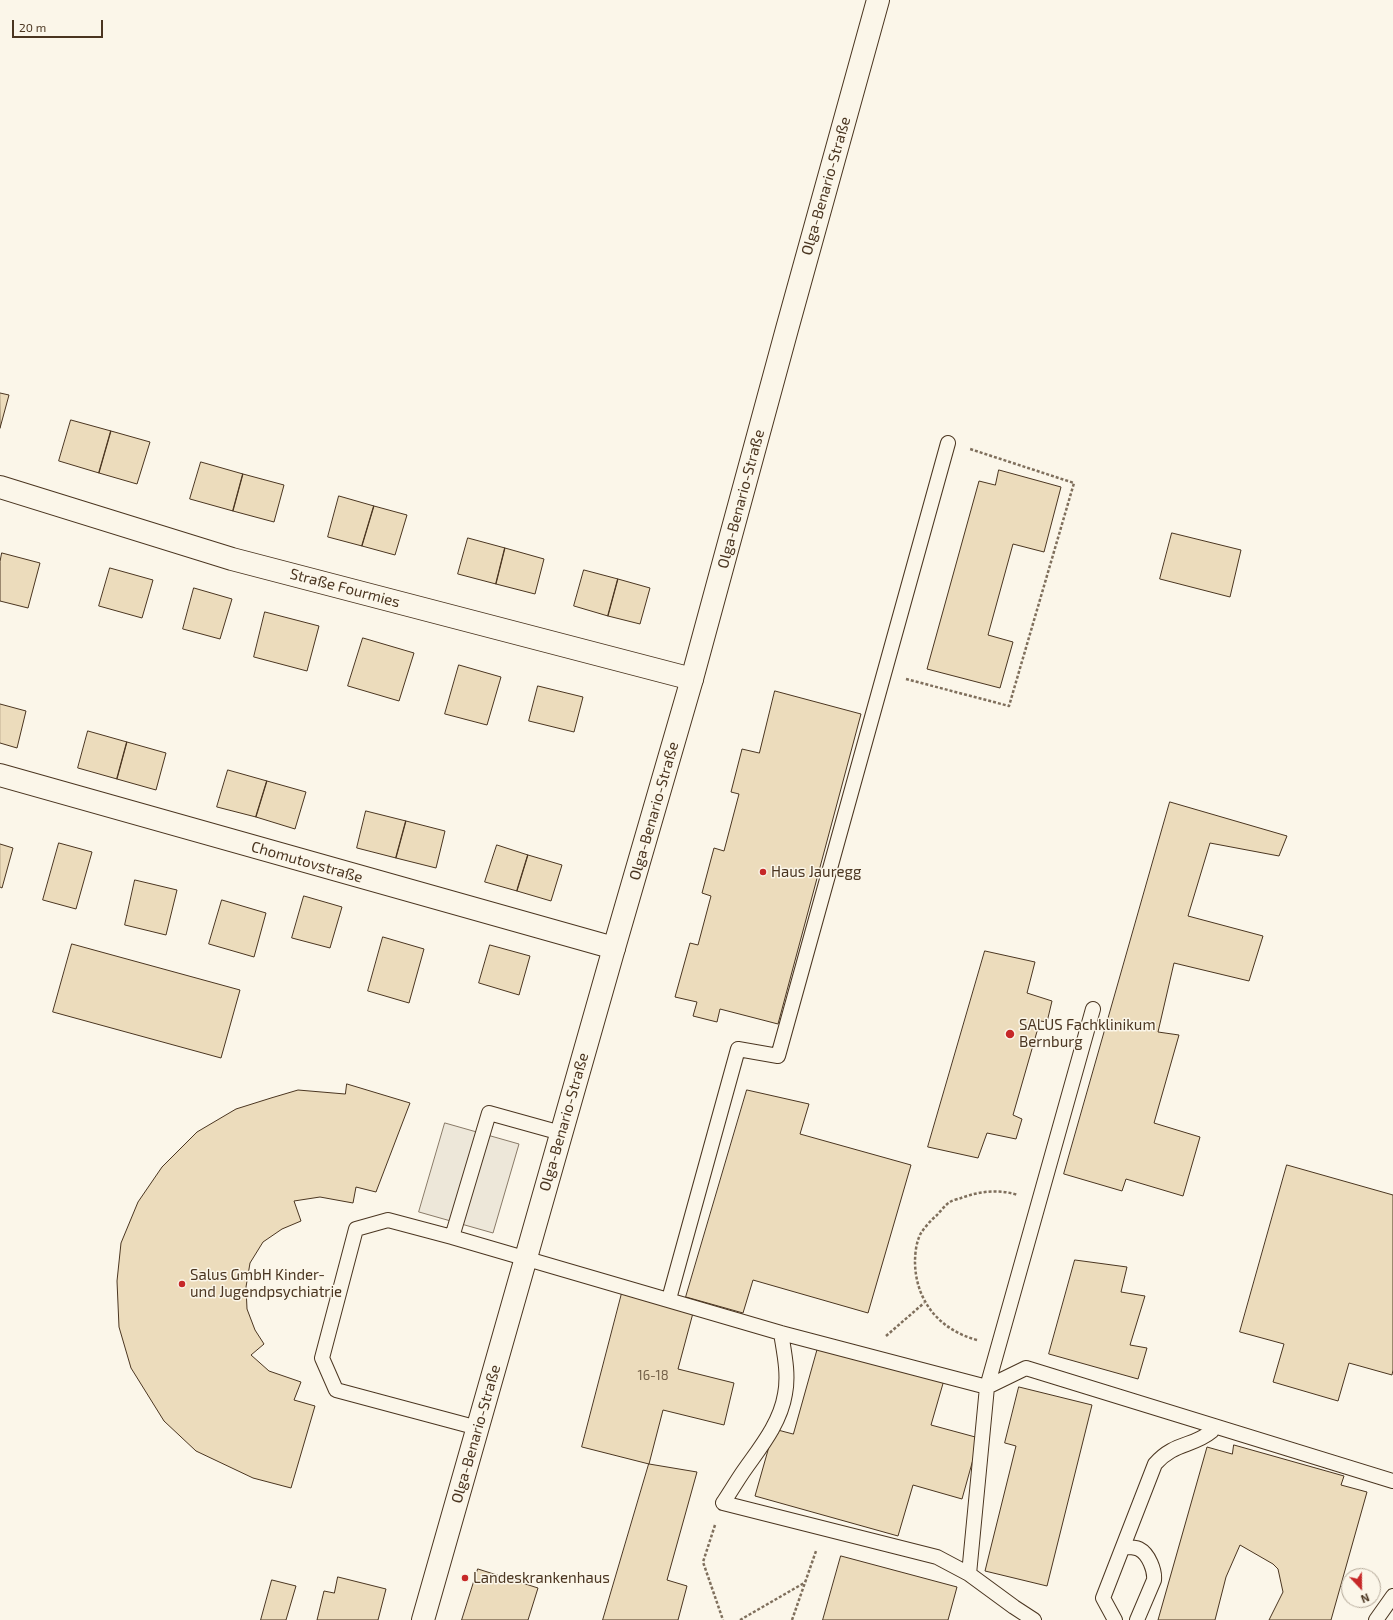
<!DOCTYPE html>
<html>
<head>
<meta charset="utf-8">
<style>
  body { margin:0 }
  #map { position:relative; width:1393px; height:1620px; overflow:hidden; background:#fbf6e9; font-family:"Exo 2",sans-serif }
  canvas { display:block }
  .north { position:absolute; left:1341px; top:1568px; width:40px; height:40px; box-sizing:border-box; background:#fbf6e9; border:1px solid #b4a999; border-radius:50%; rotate:158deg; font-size:11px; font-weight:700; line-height:16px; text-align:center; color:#4a3520 }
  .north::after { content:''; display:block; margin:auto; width:14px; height:18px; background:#c62828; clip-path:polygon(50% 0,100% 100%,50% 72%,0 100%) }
  .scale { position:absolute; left:12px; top:20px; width:91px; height:18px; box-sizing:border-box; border:2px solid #4a3520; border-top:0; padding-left:5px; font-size:12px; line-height:14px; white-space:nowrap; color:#4a3520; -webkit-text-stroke:3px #fbf6e9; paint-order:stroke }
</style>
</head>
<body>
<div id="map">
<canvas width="1393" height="1620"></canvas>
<div class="north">N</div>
<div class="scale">20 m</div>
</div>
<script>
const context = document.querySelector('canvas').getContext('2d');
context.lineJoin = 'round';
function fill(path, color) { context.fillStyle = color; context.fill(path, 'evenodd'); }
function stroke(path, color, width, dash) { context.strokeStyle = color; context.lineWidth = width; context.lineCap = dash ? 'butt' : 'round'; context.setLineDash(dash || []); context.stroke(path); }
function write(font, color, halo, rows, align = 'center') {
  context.font = font + ' "Exo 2",sans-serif'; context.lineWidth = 3; context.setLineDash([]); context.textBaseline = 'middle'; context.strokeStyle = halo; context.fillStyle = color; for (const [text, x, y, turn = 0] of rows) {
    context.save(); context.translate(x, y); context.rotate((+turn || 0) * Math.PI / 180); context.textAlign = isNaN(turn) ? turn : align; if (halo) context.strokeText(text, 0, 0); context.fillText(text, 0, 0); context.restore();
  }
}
const parking = new Path2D(`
  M445 1123 519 1144 493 1233 419 1212Z`);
fill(parking, '#ede7d9');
stroke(parking, '#887966', 1);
const building = new Path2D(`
  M0 393 9 395 0 428Z
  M71 420 111 431 99 473 59 461Z
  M111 431 150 442 137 484 99 473Z
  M201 462 243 474 233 511 190 499Z
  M999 470 1061 487 1044 552 1013 544 988 635 1013 642 1000 688 927 669 979 481 995 485Z
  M243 474 284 485 274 522 233 511Z
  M339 496 374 506 362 546 328 537Z
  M374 506 407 515 395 555 362 546Z
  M1172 533 1241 550 1230 597 1160 579Z
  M468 538 505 548 496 584 458 574Z
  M505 548 544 559 535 594 496 584Z
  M2 553 40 563 28 608 0 601V562Z
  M110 568 153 580 142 618 99 606Z
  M584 570 618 579 608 616 574 606Z
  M618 579 650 588 640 624 608 616Z
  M194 588 232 599 220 639 183 629Z
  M265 612 319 626 307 671 254 657Z
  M363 638 414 653 399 701 348 686Z
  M459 665 501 677 487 725 445 714Z
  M538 686 583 697 574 732 529 721Z
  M775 691 861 714 778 1024 720 1009 717 1022 693 1016 697 1002 675 997 690 943 698 945 711 896 702 893 714 848 724 851 739 794 731 792 742 749 759 753Z
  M0 704 26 711 17 748 0 743Z
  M88 731 127 742 117 779 78 768Z
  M127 742 166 753 156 790 117 779Z
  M228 770 267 781 256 817 217 807Z
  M267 781 306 792 295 829 256 817Z
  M1170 802 1287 836 1279 856 1210 843 1188 916 1263 936 1249 981 1174 963 1158 1032 1179 1035 1154 1123 1200 1137 1183 1196 1126 1179 1122 1191 1064 1174Z
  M366 811 406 821 396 858 357 848Z
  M406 821 445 831 436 868 396 858Z
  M59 843 92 852 76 909 43 900Z
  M0 844 13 848 2 888 0 887Z
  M497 845 528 855 517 891 485 882Z
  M528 855 562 865 551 901 517 891Z
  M135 880 177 890 166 935 125 925Z
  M304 896 342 907 330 948 292 938Z
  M222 900 266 913 254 957 209 944Z
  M383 937 424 949 409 1003 368 991Z
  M72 944 240 990 221 1058 53 1012Z
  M490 945 530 956 519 995 479 983Z
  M985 951 1035 962 1027 993 1052 1001 1047 1022 1040 1021 1013 1115 1022 1119 1016 1139 987 1133 978 1158 928 1147Z
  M347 1084 410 1103 376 1192 356 1187 353 1203 320 1197 294 1201 301 1221 282 1229 263 1242 250 1263 246 1287 247 1309 255 1330 264 1344 251 1355 269 1371 301 1382 294 1400 315 1406 291 1488 253 1478 196 1451 164 1421 131 1368 119 1327 117 1281 121 1243 138 1202 162 1167 197 1132 236 1109 271 1098 298 1090 345 1094Z
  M747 1090 809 1104 800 1134 911 1165 868 1313 753 1280 743 1313 686 1297Z
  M1287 1165 1393 1195V1370L1392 1375 1349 1363 1338 1401 1273 1382 1284 1344 1240 1332Z
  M1075 1260 1127 1267 1121 1292 1145 1296 1130 1345 1147 1348 1138 1379 1049 1354Z
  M622 1293 693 1313 678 1369 734 1383 724 1425 663 1410 649 1464 582 1447Z
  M819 1344 944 1380 931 1425 979 1438 962 1499 913 1485 898 1536 755 1496 774 1429 793 1434Z
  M1019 1387 1092 1405 1047 1586 985 1571 1016 1446 1005 1443Z
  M1234 1445 1344 1476 1341 1485 1367 1492 1331 1620H1269L1283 1592 1278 1569 1273 1564 1240 1545 1226 1577 1215 1620H1158L1207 1447 1232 1454Z
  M649 1464 697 1472 667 1580 687 1586 678 1620H603Z
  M841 1556 957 1587 948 1620H823Z
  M478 1569 538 1588 528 1620H462Z
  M338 1577 386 1589 378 1620H317L324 1591 334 1593Z
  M272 1580 296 1586 286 1620H261Z`);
fill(building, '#ecdcbc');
stroke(building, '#4a3520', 1);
const service = new Path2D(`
  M452 1237 489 1113 561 1133
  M669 1299 738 1049 778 1056 948 443
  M781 1333C784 1352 789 1374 785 1394 780 1425 758 1450 741 1475 735 1484 729 1494 723 1503L937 1557 969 1574 1014 1607 1034 1620
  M478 1428 336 1390 322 1358 356 1229 388 1220 452 1237 781 1333 987 1387 1026 1368 1393 1481
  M1123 1547C1128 1547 1135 1547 1139 1549 1149 1554 1155 1571 1154 1580L1137 1620
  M969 1574 987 1387 1093 1009
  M1115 1620 1103 1598 1155 1464C1174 1442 1193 1447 1212 1431L1213 1426
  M1376 1620 1393 1596`);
const minor = new Path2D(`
  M0 487 232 559 692 679
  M0 775 614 948`);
const tertiary = new Path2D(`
  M423 1620 614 948 692 679 787 329 878 0`);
stroke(service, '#4a3520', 16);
stroke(minor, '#4a3520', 24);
stroke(tertiary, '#4a3520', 24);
stroke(new Path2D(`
  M906 679 1009 706 1074 483 970 449
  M886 1336 924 1303
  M977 1340C940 1330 916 1302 915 1263 915 1254 916 1242 921 1233 925 1227 931 1220 937 1215 941 1211 945 1205 950 1202 953 1200 958 1199 961 1198 980 1191 999 1189 1018 1195
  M715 1525 703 1562 723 1620
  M740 1620 804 1583
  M792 1620 816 1551`), '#7f6f5c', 2.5, [3, 2]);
stroke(service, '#fbf6e9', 14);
stroke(minor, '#fbf6e9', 22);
stroke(tertiary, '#fbf6e9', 22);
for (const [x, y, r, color] of [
  [763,872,4,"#c62828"],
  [1010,1034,5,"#c62828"],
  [182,1284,4,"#c62828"],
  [465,1578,4,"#c62828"]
]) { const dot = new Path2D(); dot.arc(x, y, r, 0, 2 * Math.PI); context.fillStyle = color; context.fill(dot); stroke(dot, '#fbf6e9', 1.5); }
write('13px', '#725f47', null, [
  ["16-18",653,1376]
]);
write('15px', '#4a3520', '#fbf6e9', [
  ["Olga-Benario-Straße",826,186,-74],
  ["Olga-Benario-Straße",741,499,-75],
  ["Straße Fourmies",345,588,15],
  ["Olga-Benario-Straße",654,811,-74],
  ["Chomutovstraße",307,862,16],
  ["Olga-Benario-Straße",564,1122,-74],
  ["Olga-Benario-Straße",476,1434,-74]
]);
write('15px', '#4a3520', '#fbf6e9', [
  ["Haus Jauregg",771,872],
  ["SALUS Fachklinikum",1019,1025],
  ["Bernburg",1019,1042],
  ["Salus GmbH Kinder-",190,1275],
  ["und Jugendpsychiatrie",190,1292],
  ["Landeskrankenhaus",473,1578]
], 'left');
</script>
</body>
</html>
